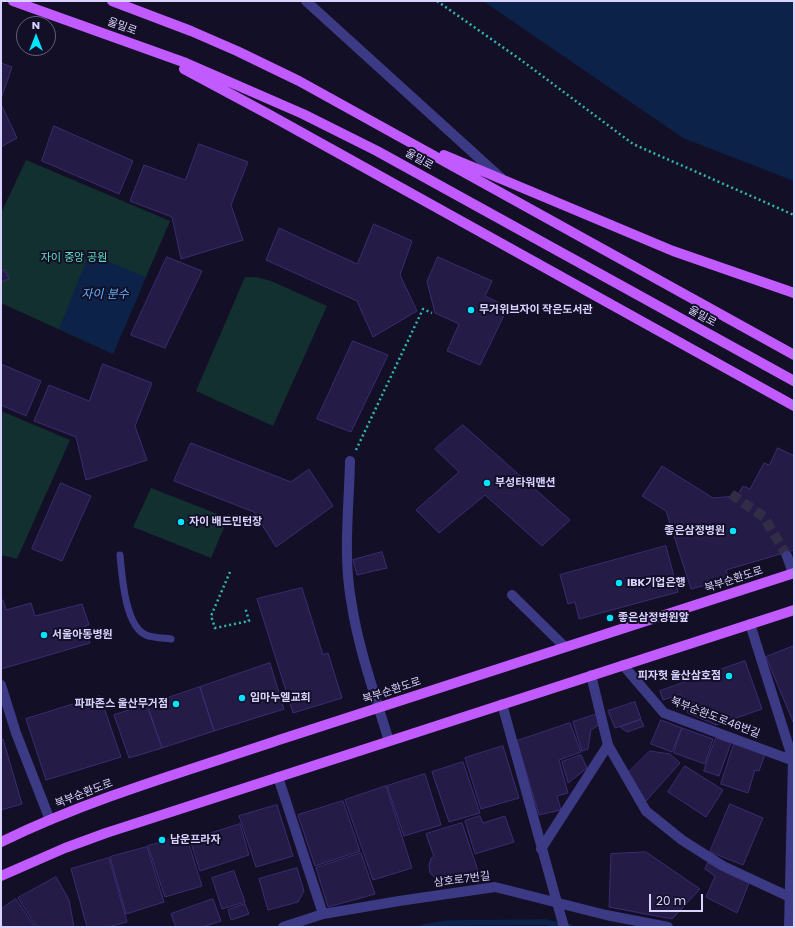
<!DOCTYPE html>
<html>
<head>
<meta charset="utf-8">
<style>
  body { margin:0 }
  #map { position:relative; width:795px; height:928px; overflow:hidden; background:#130f26; font-family:Poppins,sans-serif }
  canvas { display:block }
  .frame { position:absolute; inset:0; border:2px solid #d9d4ff; pointer-events:none }
  .north { position:absolute; left:16px; top:16px; width:40px; height:40px; box-sizing:border-box; background:#130f26; border:1px solid #625e7d; border-radius:50%; rotate:0deg; font-size:11px; font-weight:700; line-height:16px; text-align:center; color:#d9d4ff }
  .north::after { content:''; display:block; margin:auto; width:14px; height:18px; background:#00e5ff; clip-path:polygon(50% 0,100% 100%,50% 72%,0 100%) }
  .scale { position:absolute; left:649px; top:894px; width:54px; height:18px; box-sizing:border-box; border:2px solid #d9d4ff; border-top:0; padding-left:5px; font-size:12px; line-height:14px; white-space:nowrap; color:#d9d4ff; -webkit-text-stroke:3px #130f26; paint-order:stroke }
</style>
</head>
<body>
<div id="map">
<canvas width="795" height="928"></canvas>
<div class="frame"></div>
<div class="north">N</div>
<div class="scale">20 m</div>
</div>
<script>
const context = document.querySelector('canvas').getContext('2d');
context.lineJoin = 'round';
function fill(path, color) { context.fillStyle = color; context.fill(path, 'evenodd'); }
function stroke(path, color, width, dash) { context.strokeStyle = color; context.lineWidth = width; context.lineCap = dash ? 'butt' : 'round'; context.setLineDash(dash || []); context.stroke(path); }
function write(font, color, halo, rows, align = 'center') {
  context.font = font + ' Poppins,"Noto Sans KR",sans-serif'; context.lineWidth = 4; context.setLineDash([]); context.textBaseline = 'middle'; context.strokeStyle = halo; context.fillStyle = color; for (const [text, x, y, turn = 0] of rows) {
    context.save(); context.translate(x, y); context.rotate((+turn || 0) * Math.PI / 180); context.textAlign = isNaN(turn) ? turn : align; if (halo) context.strokeText(text, 0, 0); context.fillText(text, 0, 0); context.restore();
  }
}
fill(new Path2D(`
  M26 160 170 221 113 354 1 303V213Z
  M245 277H257L271 281 327 306 273 426 196 391Z
  M1 411 70 440 17 559 1 555Z
  M151 488 228 518 211 558 133 527Z`), '#12302f');
fill(new Path2D(`
  M483 1H794V181L683 138Z
  M89 254 146 277 113 354 59 329Z`), '#0c2248');
stroke(new Path2D(`
  M423 927 447 923 545 922 570 927`), '#0c2248', 5.5);
const building = new Path2D(`
  M1 63 12 67 1 99Z
  M1 104 17 138 1 147Z
  M54 126 133 161 119 194 42 161Z
  M199 144 248 162 231 205 243 240 181 259 172 217 130 201 144 165 185 180Z
  M374 224 412 241 400 275 417 311 373 337 357 301 266 260 279 228 357 264Z
  M167 257 202 271 165 348 131 335Z
  M438 257 492 281 485 296 508 307 480 365 447 351 459 324 435 313 427 282Z
  M5 270 9 279 1 282V272Z
  M353 341 388 355 351 432 317 419Z
  M1 364 41 381 26 416 1 405Z
  M103 364 152 383 135 426 147 460 86 480 76 437 34 421 49 385 89 401Z
  M463 425 570 520 542 546 485 495 439 533 416 510 459 472 435 449Z
  M191 443 291 482 309 469 333 506 276 547 254 512 174 481Z
  M778 448 794 456V550L726 570 729 579 691 589 666 511 642 496 662 466 713 498 737 496 743 486 750 489 764 463 769 465Z
  M61 483 91 496 62 561 32 549Z
  M666 546 678 592 579 619 575 602 568 604 560 575Z
  M382 552 387 568 357 575 353 560Z
  M302 588 323 655 328 653 342 698 293 713 257 599Z
  M1 600H3L6 610 31 603 35 616 82 604 89 625 85 626 90 643 1 669Z
  M794 646V724L766 657Z
  M745 661 762 709 716 725 688 713 681 694 663 700 660 691Z
  M270 663 284 709 214 731 200 687Z
  M200 687 214 731 162 748 147 705Z
  M100 696 121 757 46 780 26 719Z
  M635 702 641 719 615 728 608 711Z
  M147 705 162 748 129 758 114 715Z
  M597 714 600 724 591 730 588 749 582 751 573 722Z
  M641 720 644 726 627 732 620 727Z
  M661 720 682 728 672 752 651 744Z
  M570 723 581 752 559 760 568 793 557 796 561 810 539 815 517 741Z
  M682 728 713 739 705 764 674 753Z
  M716 738 731 743 719 776 704 771Z
  M1 739H3L22 804 1 810Z
  M734 744 765 754 759 771 755 770 748 793 721 784Z
  M503 746 519 798 481 809 465 758Z
  M650 751 670 754 680 763 646 801 628 773Z
  M581 755 587 768 568 783 562 762Z
  M463 762 480 813 449 822 432 772Z
  M685 766 723 790 706 817 668 792Z
  M425 774 441 825 404 836 387 786Z
  M386 786 412 868 373 880 345 800Z
  M343 801 360 851 315 866 298 815Z
  M730 804 763 818 743 865 710 852Z
  M277 805 293 856 256 867 239 816Z
  M480 816 483 823 505 816 514 842 475 854 465 821Z
  M462 823 478 871 438 881 430 873 429 866 431 858 434 857 426 834Z
  M240 824 249 855 200 871 190 840Z
  M186 835 202 886 165 897 148 846Z
  M147 847 164 902 126 914 110 857Z
  M646 852 700 889 672 919 609 907 611 854Z
  M361 853 375 894 328 907 316 868Z
  M109 858 127 922 108 927H87L71 869Z
  M708 863 749 883 737 913 706 897 715 876 705 869Z
  M297 868 304 891 298 902 268 910 259 879Z
  M234 871 245 902 222 909 212 878Z
  M56 877 69 900 74 927H37L18 898Z
  M16 899 35 927H1V909Z
  M213 899 221 921 202 927H176L171 914Z
  M245 904 249 914 231 920 228 910Z`);
fill(building, '#241b47');
stroke(building, '#3b2d73', 1);
stroke(new Path2D(`
  M731 494 764 517 787 556`), '#312d47', 10, [10, 5]);
stroke(new Path2D(`
  M437 1 521 60 633 144 794 215
  M356 450 423 309 432 313
  M230 572 211 616 215 628 249 621 245 607`), '#2fb8b0', 2.5, [2, 3]);
stroke(new Path2D(`
  M120 555C122 576 125 626 146 635 153 638 163 638 171 639`), '#3d3a85', 7);
stroke(new Path2D(`
  M306 1 501 178
  M350 461C349 507 343 555 351 600 358 648 375 695 389 741
  M787 556 793 573
  M512 595 565 647
  M750 624 793 760 789 927
  M623 665 664 713 794 761
  M591 675 608 745 646 811 682 840 723 866 794 899
  M1 685 16 733 50 820
  M502 704 556 899
  M278 777 323 914
  M541 849 608 745
  M283 927 323 914 399 901 495 887 606 915 668 927`), '#3d3a85', 10);
stroke(new Path2D(`
  M13 1 186 63 303 114 377 151 794 381
  M112 1 191 31 237 51 299 81 794 355
  M184 69 268 114 794 406
  M444 155 673 251 794 293
  M1 842C91 798 190 770 285 738 455 682 625 628 794 573
  M1 876 65 848 106 833 794 610`), '#c25bff', 10);
stroke(new Path2D(`
  M556 899 564 927`), '#3d3a85', 10);
for (const [x, y, r, color] of [
  [471,310,4,"#00e5ff"],
  [487,483,4,"#00e5ff"],
  [181,522,4,"#00e5ff"],
  [733,531,4,"#00e5ff"],
  [619,583,4,"#00e5ff"],
  [610,618,4,"#00e5ff"],
  [44,635,4,"#00e5ff"],
  [729,676,4,"#00e5ff"],
  [242,698,4,"#00e5ff"],
  [176,704,4,"#00e5ff"],
  [162,840,4,"#00e5ff"]
]) { const dot = new Path2D(); dot.arc(x, y, r, 0, 2 * Math.PI); context.fillStyle = color; context.fill(dot); stroke(dot, '#130f26', 1.5); }
write('11px', '#d9d4ff', '#130f26', [
  ["울밀로",122,27,20],
  ["울밀로",419,160,29],
  ["울밀로",702,317,29],
  ["북부순환도로",734,580,-18],
  ["북부순환도로",392,691,-18],
  ["북부순환도로46번길",715,718,21],
  ["북부순환도로",84,794,-21],
  ["삼호로7번길",462,880,-7]
]);
write('11px', '#5fe0c0', '#130f26', [
  ["자이 중앙 공원",74,258]
]);
write('bold 11px', '#d9d4ff', '#130f26', [
  ["무거위브자이 작은도서관",479,310],
  ["부성타워맨션",495,483],
  ["자이 배드민턴장",189,522],
  ["좋은삼정병원",725,531,"right"],
  ["IBK기업은행",627,583],
  ["좋은삼정병원앞",618,618],
  ["서울아동병원",52,635],
  ["피자헛 울산삼호점",721,676,"right"],
  ["임마누엘교회",250,698],
  ["파파존스 울산무거점",168,704,"right"],
  ["남운프라자",170,840]
], 'left');
write('italic 12px', '#62b6ff', '#130f26', [
  ["자이 분수",105,295]
]);
</script>
</body>
</html>
